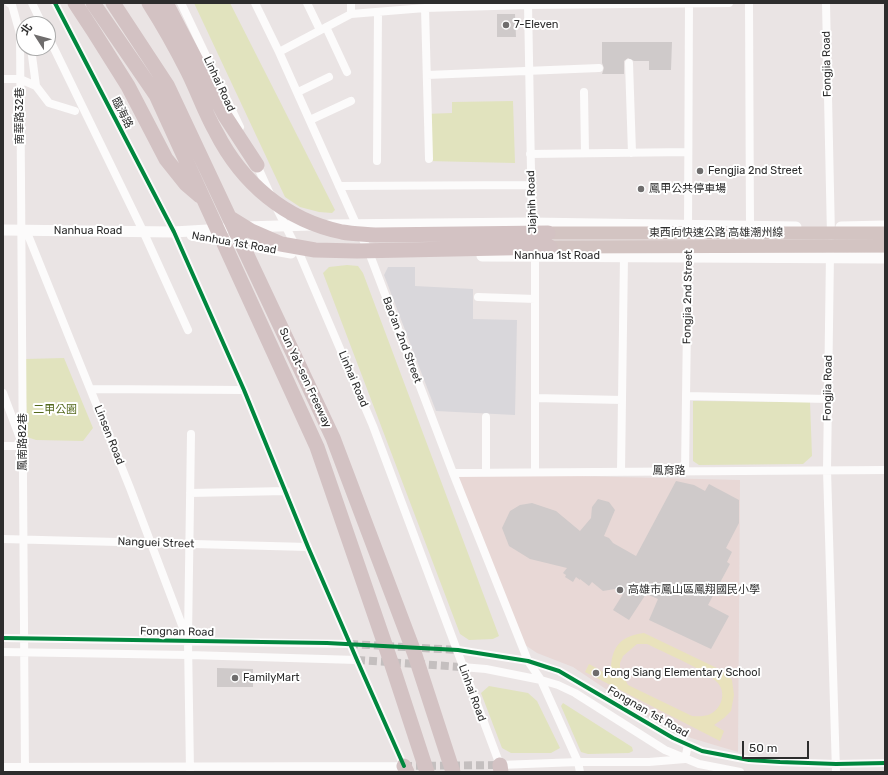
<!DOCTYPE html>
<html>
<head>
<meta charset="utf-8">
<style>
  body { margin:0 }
  #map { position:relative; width:888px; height:775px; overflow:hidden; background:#eae4e4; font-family:Rubik,"Noto Sans TC",sans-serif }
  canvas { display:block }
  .frame { position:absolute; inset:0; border:4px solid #2d2d2d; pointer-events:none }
  .north { position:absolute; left:16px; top:16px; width:40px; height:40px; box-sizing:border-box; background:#fff; border:1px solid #ababab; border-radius:50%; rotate:306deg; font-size:11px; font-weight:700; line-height:16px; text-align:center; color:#2d2d2d }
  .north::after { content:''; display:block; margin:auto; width:14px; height:18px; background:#6f6d6d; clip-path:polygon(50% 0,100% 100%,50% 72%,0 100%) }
  .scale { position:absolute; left:742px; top:741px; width:67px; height:18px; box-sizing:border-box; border:2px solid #2d2d2d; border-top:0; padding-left:5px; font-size:12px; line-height:14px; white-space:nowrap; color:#2d2d2d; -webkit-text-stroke:3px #fff; paint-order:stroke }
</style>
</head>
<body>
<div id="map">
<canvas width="888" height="775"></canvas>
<div class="frame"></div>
<div class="north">北</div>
<div class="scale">50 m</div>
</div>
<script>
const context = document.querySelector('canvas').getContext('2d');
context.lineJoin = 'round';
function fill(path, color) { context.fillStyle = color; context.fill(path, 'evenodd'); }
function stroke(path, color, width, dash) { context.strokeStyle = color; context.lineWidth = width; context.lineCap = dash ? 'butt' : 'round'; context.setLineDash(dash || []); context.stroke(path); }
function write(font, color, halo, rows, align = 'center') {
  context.font = font + ' Rubik,"Noto Sans TC",sans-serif'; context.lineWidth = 4; context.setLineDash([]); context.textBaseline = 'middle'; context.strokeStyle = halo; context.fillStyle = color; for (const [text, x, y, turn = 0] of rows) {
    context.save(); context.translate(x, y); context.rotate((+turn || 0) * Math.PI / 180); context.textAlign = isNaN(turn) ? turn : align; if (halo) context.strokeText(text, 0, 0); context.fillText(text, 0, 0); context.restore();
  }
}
fill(new Path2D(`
  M388 267H415V286L473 289V319L517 320 515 415 436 411 384 275Z`), '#d9d7db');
fill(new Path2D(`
  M456 473 740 480 738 752 691 738 643 714 573 667 537 653 522 643Z`), '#e8d8d6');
fill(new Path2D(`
  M194 3H230L335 210 332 213 319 212 300 207 285 197Z
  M513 101 515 163 427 161 424 114 452 113V102Z
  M347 265 358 266 363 273 499 636 493 639 469 640 460 634 323 273 329 267Z
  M64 358 93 428 83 441 36 440 27 437 25 359Z
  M693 401 810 402 812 456 803 464 699 465 693 461Z
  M489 686 528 693 537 701 560 748 551 753H511L502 748 481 693Z
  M563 703 632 747 633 751 629 753 588 754 581 752 561 706Z`), '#e1e3be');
fill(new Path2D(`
  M644 633 723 671 732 680 734 695 731 711 724 718 714 725 724 731 720 741 585 672 589 664 611 676C610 651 617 636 644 633ZM637 644H647C663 652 708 671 718 683 723 689 724 698 719 706 713 716 703 717 692 716L628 685 620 670V663L623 656Z`), '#e9e2bc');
fill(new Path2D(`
  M497 14H515L516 37H497Z
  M602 42H672L671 70H649V61H634L628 58 624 61V74H602L604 68 602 63Z
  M676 481 694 485 705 491 709 484 739 500V523L726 548 732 552 727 562 730 564 708 605 729 616 711 649 649 620 658 599 646 594 629 620 613 610 623 594 615 589 603 591 592 582 589 586 580 579V580L576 577 573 582 565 577 566 575 563 573 567 568 530 559 509 546 502 528 510 511 520 505 532 503 556 511 580 531 591 518 592 507 598 499 609 502 615 510 604 536 609 538 613 543 636 556Z
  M217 668 253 669V687H217Z`), '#cfcaca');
stroke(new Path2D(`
  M350 644 458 650
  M357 660 462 667
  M404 766 500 765`), '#c4bfbf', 8, [8, 4]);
stroke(new Path2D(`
  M9 3 12 5 20 34C20 280 22 526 25 772
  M32 3 42 24
  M181 3 240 127
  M255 3 279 52 370 255 453 473 528 661 541 680 578 762 580 772
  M307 3 320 30
  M528 3 532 227
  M749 3 750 226
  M826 3 831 236
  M425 8 429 159
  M351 14V3
  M326 27 347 72
  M48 36 143 231 188 330
  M31 48 36 86
  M279 52 351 14 425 8 528 5 729 3
  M629 63 632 153
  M427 75 599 68
  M3 79H20L36 86 49 103 75 111
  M298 92 329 77
  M584 92 585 153
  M310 120 351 101
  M530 154 688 152
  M377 161 378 12
  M256 163 270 194
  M339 186 531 185
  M275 205 300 255 373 426 500 765 578 762H649L685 759 688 745
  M26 230 130 488 188 641 190 771
  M688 230 689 3
  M535 251V472
  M830 254 827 470 836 772
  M478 297 535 299
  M91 389 244 390
  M3 393 23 446H3
  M686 396 828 399
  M535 398 622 400
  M486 417V472
  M621 471 624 256
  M685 471 688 252
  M453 473 885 470
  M190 493 286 491
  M3 539 308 547
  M188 637 191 434
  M3 638 350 644
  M458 650 528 661 559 671 673 738 702 751 749 760 780 762 836 764 885 763
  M3 652 189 655 357 660
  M462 667 486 669 541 680 558 685 575 693 665 750 699 764 740 772
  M3 767 404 766 357 660 308 547 244 390 174 232 55 3`), '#fcfbfb', 8);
stroke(new Path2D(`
  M329 225 531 223 796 227
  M245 227 312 225
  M841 227 885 226
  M3 230 174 232 224 229
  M192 235 291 253
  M482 256 885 258`), '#fcfbfb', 11);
stroke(new Path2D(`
  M548 233H885
  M550 247 885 246`), '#d3c4c2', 13);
stroke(new Path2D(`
  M75 3 94 32 128 86 166 159 186 184 200 196
  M93 3 156 95 317 447 391 662 427 772
  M113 3 167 85 333 438 414 652 453 772
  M149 3C163 25 176 48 188 72 198 92 205 113 216 132 242 183 285 220 342 232 353 234 364 234 375 235L548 233
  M166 3 225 116 257 165
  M230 218 251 231 281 244 315 250 357 251 550 247
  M500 765 501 772
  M404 766 407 772`), '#d3c2c3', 15);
stroke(new Path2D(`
  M55 3 174 232 244 390 308 547 357 660 404 766
  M3 638 327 643 458 650 528 661 559 671 673 738 702 751 749 760 780 762 836 764 885 763`), '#00873e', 4);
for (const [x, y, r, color] of [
  [506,25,4,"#6f6d6d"],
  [700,171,4,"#6f6d6d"],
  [641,189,4,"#6f6d6d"],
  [620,590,4,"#6f6d6d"],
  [596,673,4,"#6f6d6d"],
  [235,678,4,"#6f6d6d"]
]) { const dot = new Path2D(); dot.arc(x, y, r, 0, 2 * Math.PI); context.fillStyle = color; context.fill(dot); stroke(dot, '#fff', 1.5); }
write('11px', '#2d2d2d', '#fff', [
  ["7-Eleven",514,25],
  ["Fengjia 2nd Street",708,171],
  ["鳳甲公共停車場",649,189],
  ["高雄市鳳山區鳳翔國民小學",628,590],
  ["Fong Siang Elementary School",604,673],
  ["FamilyMart",243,678]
], 'left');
write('11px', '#2d2d2d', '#fff', [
  ["Fongjia Road",827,64,-91],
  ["Linhai Road",219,84,65],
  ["臨海路",122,113,63],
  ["南華路32巷",20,116,-90],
  ["Jiajhih Road",532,202,-92],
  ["Nanhua Road",88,231],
  ["東西向快速公路 高雄潮州線",716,233],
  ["Nanhua 1st Road",234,243,10],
  ["Nanhua 1st Road",557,256],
  ["Fongjia 2nd Street",688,297,-89],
  ["Bao'an 2nd Street",402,340,69],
  ["Sun Yat-sen Freeway",305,378,65],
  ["Linhai Road",353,379,67],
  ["Fongjia Road",828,388,-89],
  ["Linsen Road",109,435,68],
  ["鳳南路82巷",23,442,-90],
  ["鳳育路",669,471],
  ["Nanguei Street",156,543,2],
  ["Fongnan Road",177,632,1],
  ["Linhai Road",472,693,70],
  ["Fongnan 1st Road",648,712,30]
]);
write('11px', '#55691e', '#fff', [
  ["二甲公園",55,410]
]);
</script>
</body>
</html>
